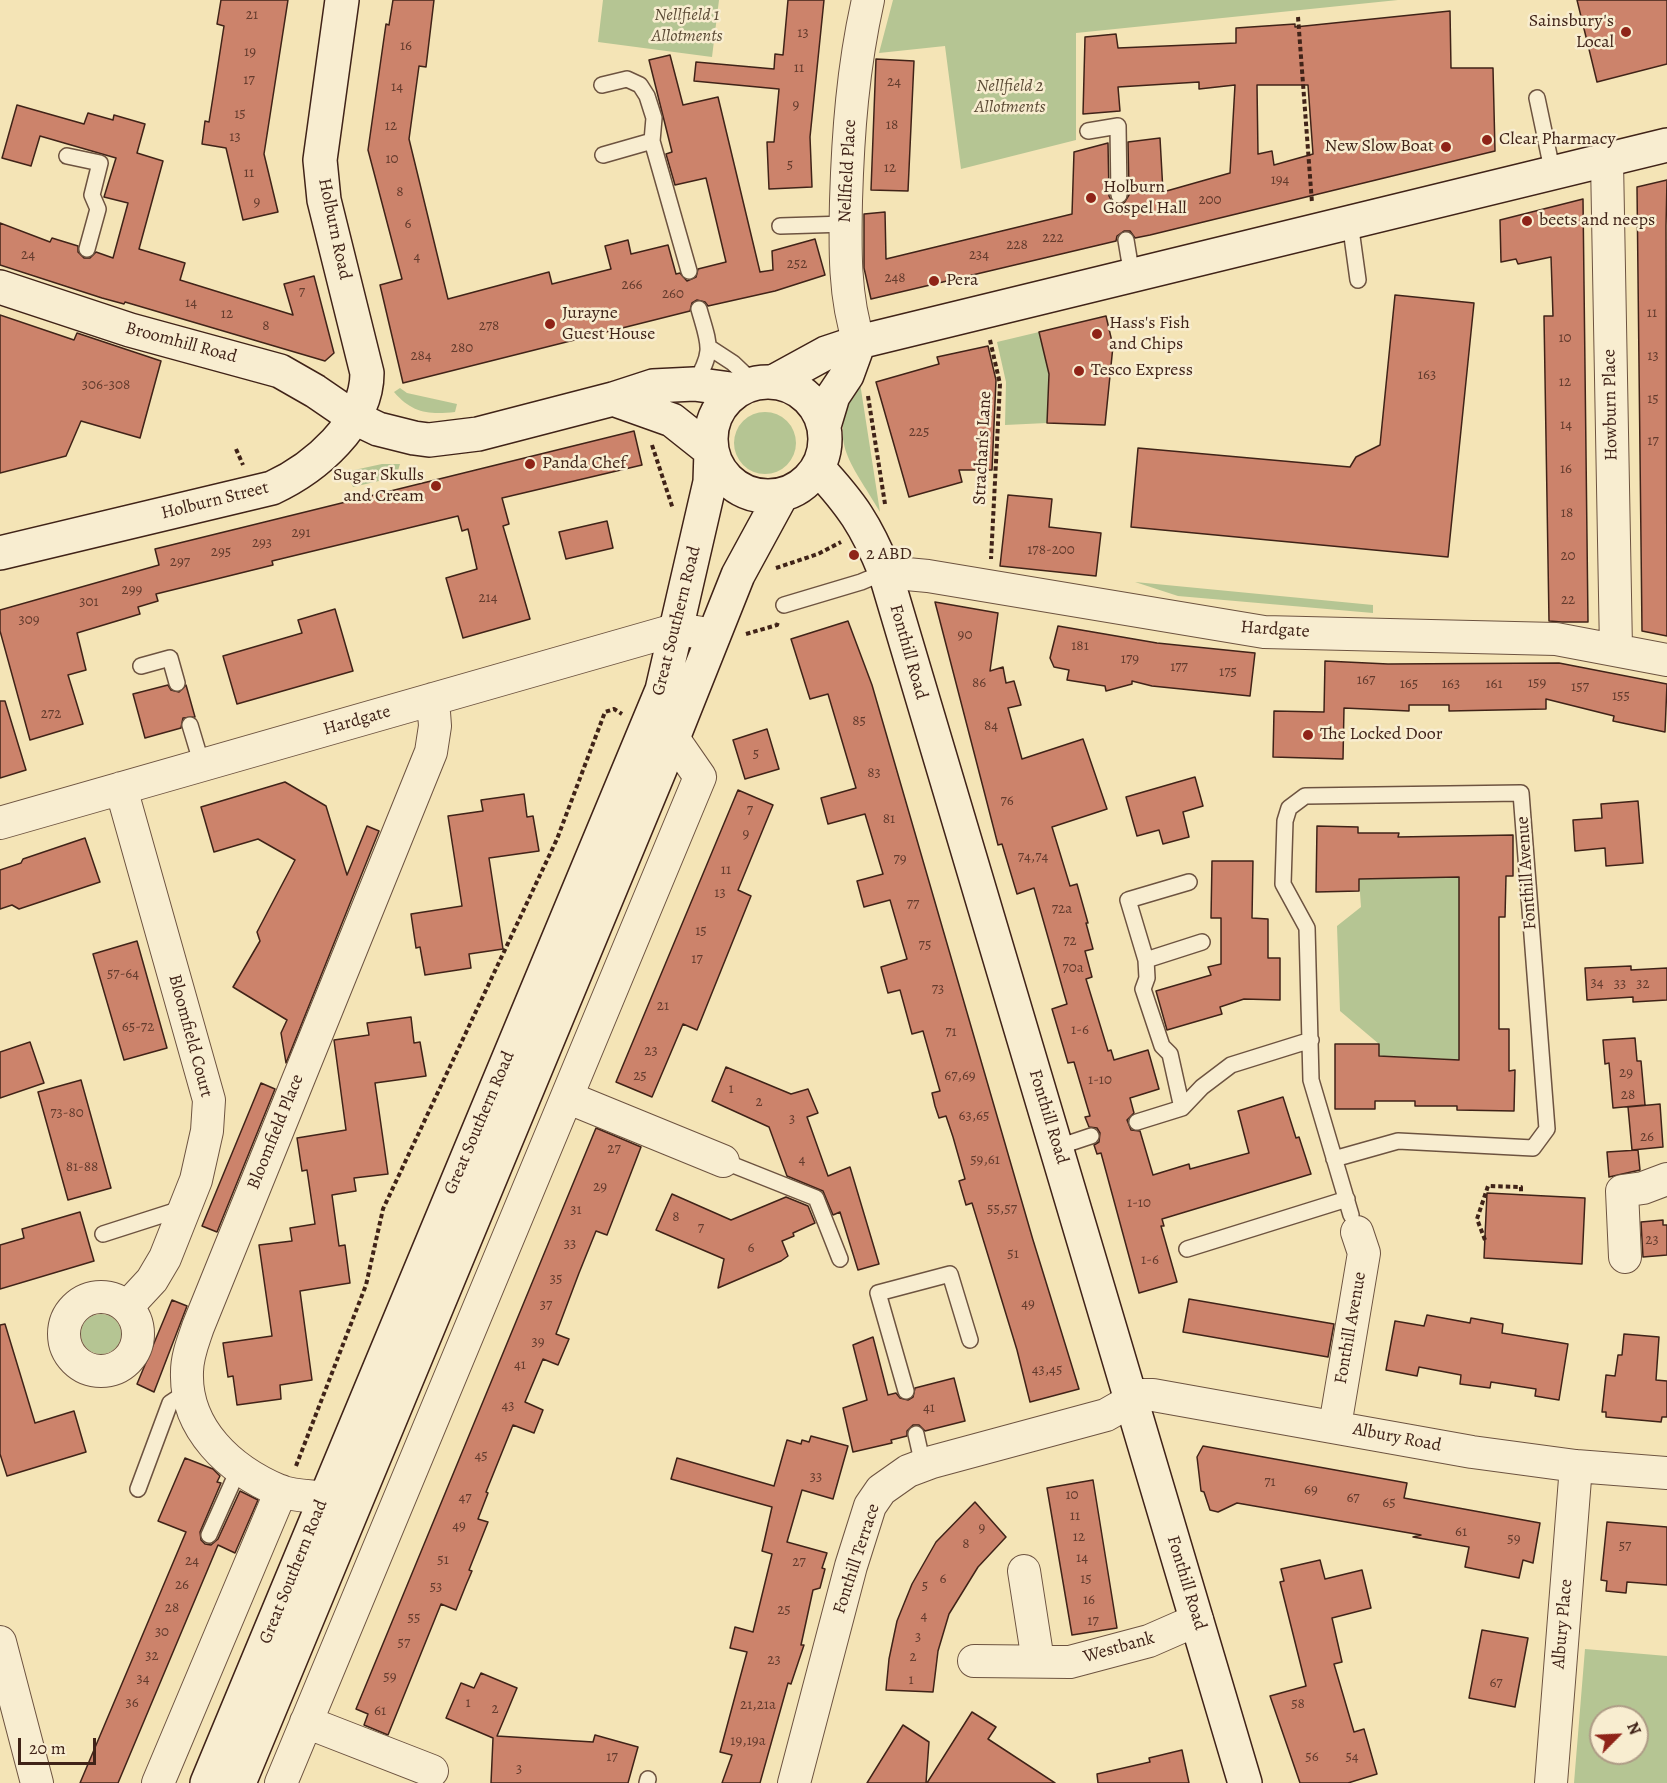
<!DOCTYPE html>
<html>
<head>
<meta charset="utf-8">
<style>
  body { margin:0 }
  #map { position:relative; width:1667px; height:1783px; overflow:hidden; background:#f4e4b6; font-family:Alegreya,serif }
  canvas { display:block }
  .north { position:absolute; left:1589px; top:1705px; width:60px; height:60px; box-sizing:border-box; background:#f8edd0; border:2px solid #ae9c86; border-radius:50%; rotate:66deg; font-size:16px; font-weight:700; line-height:24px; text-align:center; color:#402318 }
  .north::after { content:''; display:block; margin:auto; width:21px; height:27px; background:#8f2418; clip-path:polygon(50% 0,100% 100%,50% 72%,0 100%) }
  .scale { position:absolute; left:18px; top:1738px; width:78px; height:27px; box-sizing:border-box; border:3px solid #402318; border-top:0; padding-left:8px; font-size:18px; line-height:21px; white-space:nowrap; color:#402318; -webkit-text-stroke:4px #f8edd0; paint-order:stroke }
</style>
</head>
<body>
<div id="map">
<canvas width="1667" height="1783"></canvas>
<div class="north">N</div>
<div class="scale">20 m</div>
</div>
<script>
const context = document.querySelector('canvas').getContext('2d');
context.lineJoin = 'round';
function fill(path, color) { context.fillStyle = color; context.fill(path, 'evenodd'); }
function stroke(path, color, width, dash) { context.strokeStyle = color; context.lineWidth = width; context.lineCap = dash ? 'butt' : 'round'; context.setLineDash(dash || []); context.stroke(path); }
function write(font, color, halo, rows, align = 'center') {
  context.font = font + ' Alegreya,serif'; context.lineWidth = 5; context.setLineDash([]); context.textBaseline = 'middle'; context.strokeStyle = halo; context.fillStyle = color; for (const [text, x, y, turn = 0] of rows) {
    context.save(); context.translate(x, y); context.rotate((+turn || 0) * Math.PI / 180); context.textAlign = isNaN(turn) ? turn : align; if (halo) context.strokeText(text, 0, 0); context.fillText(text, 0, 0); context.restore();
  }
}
fill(new Path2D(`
  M603 0H719L712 57 598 42Z
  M893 0H1398L1076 33V140L961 169 945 46 879 53Z
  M1039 332 1049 374 1047 423 1005 425 1006 382 997 342Z
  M860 383 880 512C851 461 824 441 860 383Z
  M400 388 407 393 457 404 455 412C429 415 412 413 394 392Z
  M734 443a31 31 0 1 1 62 0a31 31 0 1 1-62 0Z
  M382 464H400L396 477 353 487 345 472Z
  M1135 582 1373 605V613L1178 596Z
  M1459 875V1028L1461 1069 1450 1059 1379 1056V1044L1340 1011 1337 926 1361 907 1359 879Z
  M81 1334a20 20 0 1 1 40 0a20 20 0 1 1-40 0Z
  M1585 1649 1667 1656V1783H1574ZM1601 1717H1637V1753H1601Z`), '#b5c593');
const building = new Path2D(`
  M221 0H288L264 154 278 212 243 220 226 148 202 144 205 121 209 122 213 97 224 26 217 24Z
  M393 0H434L426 67 419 66 409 139 448 299 549 272 552 284 611 269 605 246 628 240 631 254 668 245 676 274 680 273 687 281 696 277 698 269 726 262 706 178 675 185 666 154 672 152 649 60 670 55 683 105 718 97 760 272 773 270 772 251 815 239 825 275 775 291 708 306 705 302 697 300 692 303 690 311 403 383 380 285 402 279 368 150 386 24 389 25Z
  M788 0H824L810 137 812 187 769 189 767 142H774L779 89 694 81 696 62 774 69 775 54 783 55Z
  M1577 0H1667V64L1597 82Z
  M1450 11 1451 68H1493L1495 151 1150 235 1135 238 1130 231H1124L1117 236 1116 241 871 299 864 268V214L885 212 886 259 1072 214 1074 152 1108 143 1109 196 1111 200 1119 205 1124 203 1129 195 1128 142 1160 138 1163 192 1230 173 1235 85 1199 89V82L1118 87 1120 111 1083 114 1085 37 1116 34 1118 48 1236 43V28L1295 24V27ZM1257 85H1308L1313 154 1274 165 1272 151 1258 154Z
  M876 59 914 61 908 191 871 190Z
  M17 105 84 124 88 113 113 120 114 115 145 124 137 153 163 161 139 249 185 263 180 280 293 315 284 284 314 276 334 353 325 361 125 302 124 304 102 298 0 265V223L50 242 52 238 78 246V252L84 258H90L96 252 113 258 128 203 104 197 116 158 40 136 31 166 2 158Z
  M1667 180 1666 226 1667 636 1642 631 1637 187Z
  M1583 199 1588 622H1562L1549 621 1544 316H1553L1551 257 1518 264 1516 259 1501 262 1500 220Z
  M1395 295 1474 303 1448 557 1131 527 1138 448 1350 467 1356 457 1380 445Z
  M0 315 74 340 77 333 161 361 140 438 81 421 66 456 0 473Z
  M1106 316 1113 346 1105 425 1047 423 1049 374 1039 332Z
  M988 346 996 380 992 470H959L962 482 909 497 876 382 939 364 937 357Z
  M634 431 642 465 502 498 509 524 503 526 530 619 463 638 446 578 477 569 468 529 462 531 458 516 272 561 273 565 156 594 158 601 138 607 140 614 77 633 86 670 68 675 83 724 30 740 0 631V610L159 565 155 549Z
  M1008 495 1052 499 1049 527 1101 533 1096 576 1000 566Z
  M607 521 613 548 566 559 559 532Z
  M935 602 998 613 990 671 1003 667 1006 683 1014 681 1021 705 1008 708 1022 759 1083 739 1107 809 1052 827 1070 886 1077 884 1088 923H1086L1093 949 1085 951 1092 977 1086 979 1108 1051 1111 1050 1114 1060 1148 1050 1159 1089 1130 1098 1134 1113 1127 1120 1131 1130 1140 1131 1153 1175 1189 1164 1190 1169 1249 1153 1238 1111 1283 1097 1296 1138 1299 1137 1311 1174 1162 1219 1164 1226H1161L1177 1282 1139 1293 1101 1153 1097 1154 1094 1145 1099 1142 1100 1133 1097 1128 1089 1127 1085 1117 1090 1116 1074 1062 1068 1063 1052 1009 1067 1004 1034 888 1017 894 1002 844 998 845Z
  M335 609 353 671 237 704 223 656 302 633 298 620Z
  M848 621 872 685 1033 1240 1079 1389 1030 1402 1017 1350 972 1203 966 1205 959 1181 965 1179 953 1137 946 1116 939 1118 935 1106 932 1093 940 1091 923 1031 912 1034 900 990 888 993 881 967 907 959 890 900 864 907 857 881 883 874 865 814 828 824 821 798 856 788 828 694 810 699 791 639Z
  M1058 626 1157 643 1255 653 1250 696 1152 686 1132 681V684L1106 691 1105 686 1067 680 1069 670 1054 667 1050 658Z
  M1325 661 1388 664 1559 663 1667 684 1665 732 1613 721 1614 716 1546 699V709L1449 711V705H1409V711L1344 708 1343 759 1273 757 1274 711 1324 712Z
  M168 685 171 690 179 692 186 685 195 717 183 718 181 728 145 738 133 694Z
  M0 701H5L26 770 0 778Z
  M767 729 779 769 745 779 733 740Z
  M1195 777 1203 806 1183 812 1189 837 1163 844 1159 830 1137 836 1126 797Z
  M285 782 326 806 347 875 367 826 379 831 286 1063 281 1033 287 1020 233 987 260 941 257 932 295 860 258 839 214 852 201 807Z
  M738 790 773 805 738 890 751 896 697 1030 683 1024 652 1097 616 1082Z
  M524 794 527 817 533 816 539 851 489 858 503 949 469 954 471 968 425 975 420 947 416 948 411 914 462 906 448 816 483 811 481 800Z
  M1638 801 1643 863 1606 866 1605 848 1575 851 1573 820 1602 818 1601 804Z
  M1317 826 1358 827V833H1399L1398 837 1513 835V876H1506L1505 917H1499V1029H1509V1071L1515 1070 1514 1111 1457 1110V1106H1415V1101H1375V1109H1335V1044H1379V1056L1459 1060V877L1359 879V891L1316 892Z
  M85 838 100 882 19 909 12 905 0 909V870L21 863 23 859Z
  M1212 861H1253L1252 918 1268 919V958H1280V1000L1244 999 1220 1007 1222 1014 1167 1030 1156 991 1211 975 1208 967 1221 964V918H1211Z
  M137 941 167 1048 124 1060 93 954Z
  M1631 966V970L1667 968V1000L1633 1002V997L1587 1000 1585 968Z
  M411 1017 414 1043 420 1042 426 1076 375 1083 388 1174 354 1178 356 1191 332 1195 339 1246 345 1245 350 1283 300 1291 312 1380 280 1385 281 1399 237 1405 233 1376 228 1377 223 1343 272 1336 259 1245 292 1241 290 1228 315 1224 307 1170 302 1171 297 1138 346 1130 334 1040 369 1035 367 1023Z
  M1635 1038 1637 1061H1641L1645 1105 1613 1108 1609 1063 1605 1064 1603 1040Z
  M30 1042 44 1083 0 1098V1052Z
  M726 1067 791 1094 808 1089 818 1113 807 1117 828 1176 850 1167 879 1264 858 1270 840 1212 833 1215 823 1191 787 1176 769 1127 712 1101Z
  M81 1080 111 1188 68 1200 38 1092Z
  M261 1083 275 1089 217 1232 202 1226Z
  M1660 1104 1663 1147 1632 1150 1628 1107Z
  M596 1128 641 1147 607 1235 596 1231 579 1273 556 1334 569 1339 558 1365 543 1359 525 1402 543 1410 534 1433 513 1425 486 1492 488 1493 478 1519 488 1522 469 1570 472 1571 466 1585 456 1610 441 1604 388 1735 364 1725 368 1714 356 1709Z
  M1638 1150 1640 1170 1609 1177 1607 1152Z
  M1487 1193 1585 1198 1582 1264 1484 1258Z
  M672 1194 731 1220 786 1197 808 1206 815 1223 793 1233 794 1236 782 1241 788 1256 781 1261 718 1288 724 1259 656 1230Z
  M80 1212 94 1261 0 1289V1245L24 1238 22 1229Z
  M1663 1220V1225H1667V1255L1643 1257 1641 1222Z
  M1189 1299 1334 1324 1328 1357 1183 1332Z
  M172 1300 187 1306 154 1392 137 1384Z
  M1427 1315 1470 1323 1471 1318 1503 1324 1502 1333 1568 1344 1559 1400 1535 1396 1536 1389 1491 1382 1490 1388 1460 1384 1461 1375 1419 1367 1417 1376 1386 1370 1395 1321 1424 1326Z
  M5 1324 35 1423 74 1411 86 1452 7 1476 0 1454V1325Z
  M1624 1334 1659 1337 1656 1380 1667 1381V1417H1662L1661 1422 1606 1417V1412H1602L1606 1375 1615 1376 1618 1355H1622Z
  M873 1337 888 1395 896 1393 900 1398 908 1400 913 1397 915 1388 954 1378 965 1421 925 1431 919 1425H913L907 1431V1436L891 1440 892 1443 853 1452 843 1408 867 1400 853 1345Z
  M811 1436 848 1446 833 1499 802 1490 787 1542 827 1553 822 1568 825 1569 820 1588 813 1590 801 1645H804L791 1684 788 1683 760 1783H722L732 1755 720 1752 747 1652 730 1648 735 1627 753 1632 772 1554 762 1551 772 1507 671 1479 677 1458 774 1486 787 1440 801 1444 802 1440 809 1442Z
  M1203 1446 1407 1483 1404 1498 1540 1523 1533 1563 1523 1560 1519 1578 1465 1567 1469 1547 1413 1537 1421 1535 1237 1503 1218 1512 1210 1510 1204 1492 1201 1491 1197 1457Z
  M185 1458 213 1469 220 1476 217 1482 221 1483 200 1532 201 1540 205 1544 211 1545 218 1539 240 1491 258 1500 235 1553 218 1545 118 1783H80L186 1532 158 1521Z
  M1093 1480 1117 1628 1072 1635 1047 1488Z
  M975 1502 1006 1537 978 1567 949 1614 938 1651 933 1692 886 1690 889 1659 897 1621 912 1584 936 1542Z
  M1607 1522 1667 1527V1585L1627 1582 1626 1593 1606 1591 1607 1581 1601 1580Z
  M1320 1560 1325 1579 1362 1570 1371 1608 1332 1618 1342 1662 1334 1664 1354 1732 1364 1729 1377 1774 1348 1783H1300L1270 1696 1306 1686 1280 1582 1284 1581 1281 1569Z
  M1482 1630 1528 1638 1515 1707 1469 1698Z
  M481 1673 517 1688 497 1736 593 1742 595 1735 638 1747 628 1783H491L493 1738 446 1718 461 1683 474 1688Z
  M972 1712 996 1727 988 1739 1055 1783H927Z
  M903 1725 929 1742 926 1783H867Z
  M1182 1750 1189 1783H1098L1097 1774 1150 1762 1149 1758Z`);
fill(building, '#cc836b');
stroke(building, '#402318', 1.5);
const lane = new Path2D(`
  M602 85 627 79 640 85 647 96 654 118 652 141 689 271
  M1537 98 1553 174
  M1088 131 1118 126 1119 195
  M603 155 652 141
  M67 156 100 163 92 195 98 209 87 249
  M1350 222 1358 280
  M780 226 846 224
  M1126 240 1132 276
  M710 348 733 363 754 383
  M694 384C715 351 709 344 699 309
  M784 605 861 582 885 572
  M141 666 170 658 177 683
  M190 725 202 765
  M1146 960 1202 942
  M1182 1108 1170 1054 1162 1046 1143 989 1147 978 1146 960 1128 900 1189 882
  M1137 1122 1182 1108 1202 1087 1231 1065 1311 1040
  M1058 1147 1091 1136
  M1334 1159 1398 1141 1533 1148 1547 1129 1521 793 1305 796 1289 808 1285 821 1283 884 1307 928 1311 1080 1351 1215
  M723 1161 816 1198 840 1259
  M103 1234 184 1208
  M1187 1249 1347 1199
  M906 1391 878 1293 950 1274 970 1340
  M916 1434 923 1465
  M138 1489 170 1403 188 1391
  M209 1535 239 1468
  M647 1783 648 1779`);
const street = new Path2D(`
  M1607 161 1616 649
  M859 342C844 297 845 248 846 201 848 132 853 67 868 0
  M885 572 928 576 1264 632 1556 639 1667 660
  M121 788 209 1100 207 1131 196 1180 165 1258 152 1280 127 1307
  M0 823 678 629 714 635
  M569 1098 723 1161
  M1625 1257 1622 1191 1643 1188 1667 1179
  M64 1334a37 37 0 1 1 74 0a37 37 0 1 1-74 0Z
  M1335 1426 1364 1253 1357 1232
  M325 1498C311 1496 293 1496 280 1491 230 1470 185 1429 187 1372 187 1356 193 1342 198 1327L431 752 435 726 433 699
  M1024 1571 1038 1661
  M0 1642 37 1783
  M974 1661 1070 1662 1149 1641 1197 1620
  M306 1722 432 1771
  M158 1783 281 1491
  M281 1783 700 777 673 738
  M794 1783 851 1566 870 1506 881 1490 908 1471 932 1462 1106 1415 1141 1395H1153L1472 1452 1576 1466 1667 1473
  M1551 1783 1576 1466`);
const secondary = new Path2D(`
  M0 287 130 330 280 371 315 391 353 417 378 429 414 438 429 440 478 434 613 399 653 386 694 384 738 390
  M711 439a57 57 0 1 1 114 0a57 57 0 1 1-114 0Z
  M773 382 826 353 859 342 1667 145
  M613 399 672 420 711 451
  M824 426 833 396 847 375 859 342
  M818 468C852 505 866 525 885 572L1245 1783
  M0 553 272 488C315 468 367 424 367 373L324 200 320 160 342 0
  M207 1783 662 690 710 482 711 451
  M239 1783 673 738 738 575 781 496`);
stroke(lane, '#6d5340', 18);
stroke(street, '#6d5340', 34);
stroke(secondary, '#402318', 36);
stroke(new Path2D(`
  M1298 17 1312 203
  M990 340 1000 384 991 559
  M868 396 885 504
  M652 445 673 509
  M236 449 243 465
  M776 568 818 554 841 542
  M746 634 777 625 778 622
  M1485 1240 1477 1219 1488 1186 1521 1187V1195
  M296 1466 366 1285 383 1209 557 839 605 712 614 709 622 714`), '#402318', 4, [4.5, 3]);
stroke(lane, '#f8edd0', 15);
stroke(street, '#f8edd0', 32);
stroke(secondary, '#f8edd0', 33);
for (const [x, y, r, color] of [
  [1626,32,6,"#8f2418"],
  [1487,140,6,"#8f2418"],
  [1446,147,6,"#8f2418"],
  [1091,198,6,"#8f2418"],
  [1527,221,6,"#8f2418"],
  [934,281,6,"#8f2418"],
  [550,324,6,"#8f2418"],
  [1097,334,6,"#8f2418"],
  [1079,371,6,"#8f2418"],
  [530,464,6,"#8f2418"],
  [436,486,6,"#8f2418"],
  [854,555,6,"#8f2418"],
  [1308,735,6,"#8f2418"]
]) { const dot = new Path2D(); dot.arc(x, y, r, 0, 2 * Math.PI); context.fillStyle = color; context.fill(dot); stroke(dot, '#f8edd0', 2); }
write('15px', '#633b2d', null, [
  ["21",252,15],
  ["13",803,33],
  ["16",406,46],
  ["19",250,52],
  ["11",799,68],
  ["17",249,80],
  ["24",894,82],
  ["14",397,87],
  ["9",796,105],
  ["15",240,114],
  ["18",892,125],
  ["12",391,126],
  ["13",235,137],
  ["10",392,159],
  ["5",790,165],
  ["12",890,168],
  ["11",249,173],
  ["194",1280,180],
  ["8",400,192],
  ["200",1210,200],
  ["9",257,202],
  ["6",408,224],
  ["222",1053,238],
  ["228",1017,245],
  ["24",28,255],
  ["234",979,255],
  ["4",417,257],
  ["252",797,264],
  ["248",895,278],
  ["266",632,285],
  ["7",302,292],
  ["260",673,294],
  ["14",191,303],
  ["11",1652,313],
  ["12",227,314],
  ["8",266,326],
  ["278",489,326],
  ["10",1565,338],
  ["280",462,348],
  ["284",421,356],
  ["13",1653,356],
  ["163",1427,375],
  ["12",1565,382],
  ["306-308",106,385],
  ["15",1653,399],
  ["14",1566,425],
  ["225",919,432],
  ["17",1653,441],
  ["16",1566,469],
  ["18",1567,513],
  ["291",301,533],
  ["293",262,543],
  ["178-200",1051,550],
  ["295",221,552],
  ["20",1568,556],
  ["297",180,562],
  ["299",132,590],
  ["214",488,598],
  ["22",1568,600],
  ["301",89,602],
  ["309",29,620],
  ["90",965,635],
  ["181",1080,646],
  ["179",1130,659],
  ["177",1179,667],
  ["175",1228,672],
  ["167",1366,680],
  ["86",979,683],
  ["159",1537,683],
  ["165",1409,684],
  ["163",1451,684],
  ["161",1494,684],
  ["157",1580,687],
  ["155",1621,696],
  ["272",51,714],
  ["85",859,721],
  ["84",991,726],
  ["5",756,754],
  ["83",874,773],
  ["76",1007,801],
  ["7",750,810],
  ["81",889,819],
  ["9",746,834],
  ["74,74",1033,857],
  ["79",900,859],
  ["11",726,870],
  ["13",720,893],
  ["77",913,904],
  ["72a",1062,909],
  ["15",701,931],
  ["72",1070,941],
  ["75",925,945],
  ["17",697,959],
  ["70a",1073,968],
  ["57-64",123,974],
  ["34",1597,983],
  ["33",1620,984],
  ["32",1643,984],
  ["73",938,989],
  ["21",663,1006],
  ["65-72",138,1027],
  ["1-6",1080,1030],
  ["71",951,1032],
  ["23",651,1051],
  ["29",1626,1073],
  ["25",640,1076],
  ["67,69",960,1076],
  ["1-10",1100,1080],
  ["1",731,1089],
  ["28",1628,1095],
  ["2",759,1102],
  ["73-80",67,1113],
  ["63,65",974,1116],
  ["3",792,1119],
  ["26",1647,1137],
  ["27",614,1149],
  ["4",802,1160],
  ["59,61",985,1160],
  ["81-88",82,1167],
  ["29",600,1187],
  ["1-10",1139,1203],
  ["55,57",1002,1209],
  ["31",576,1210],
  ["8",676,1217],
  ["7",701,1228],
  ["23",1652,1240],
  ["33",570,1244],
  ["6",751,1248],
  ["51",1013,1254],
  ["1-6",1150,1260],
  ["35",556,1279],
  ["49",1028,1304],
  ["37",546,1305],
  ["39",538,1342],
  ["41",520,1365],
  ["43,45",1047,1370],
  ["43",508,1406],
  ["41",929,1408],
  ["45",481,1456],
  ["33",816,1477],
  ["71",1270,1482],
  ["69",1311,1490],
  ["10",1072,1495],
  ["47",465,1498],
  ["67",1353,1498],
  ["65",1389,1503],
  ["11",1075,1516],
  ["49",459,1526],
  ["9",982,1528],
  ["61",1461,1532],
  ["12",1079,1537],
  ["59",1514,1539],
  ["8",966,1544],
  ["57",1625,1546],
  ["14",1082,1558],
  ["51",443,1560],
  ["24",192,1561],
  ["27",799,1562],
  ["6",943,1579],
  ["15",1086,1579],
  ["26",182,1585],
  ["5",925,1586],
  ["53",436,1587],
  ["16",1089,1600],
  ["28",172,1608],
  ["25",784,1610],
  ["4",924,1616],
  ["55",414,1618],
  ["17",1093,1621],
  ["30",162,1632],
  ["3",918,1637],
  ["57",404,1643],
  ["32",152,1656],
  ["2",913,1657],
  ["23",774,1660],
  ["59",390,1677],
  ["34",143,1679],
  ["1",911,1680],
  ["67",1496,1683],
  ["36",132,1703],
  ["1",468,1703],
  ["58",1298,1704],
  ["21,21a",758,1705],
  ["2",495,1709],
  ["61",380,1711],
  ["19,19a",748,1741],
  ["17",612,1757],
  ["56",1312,1757],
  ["54",1352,1757],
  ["3",519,1769]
]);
write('italic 18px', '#5d4c37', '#f8edd0', [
  ["Nellfield 1",687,16],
  ["Allotments",687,37],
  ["Nellfield 2",1010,87],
  ["Allotments",1010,108]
]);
write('18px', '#402318', '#f8edd0', [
  ["Sainsbury's",1614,22,"right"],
  ["Local",1614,43,"right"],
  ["Clear Pharmacy",1499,140],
  ["New Slow Boat",1434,147,"right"],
  ["Holburn",1103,188],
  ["Gospel Hall",1103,209],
  ["beets and neeps",1539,221],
  ["Pera",946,281],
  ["Jurayne",562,314],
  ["Guest House",562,335],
  ["Hass's Fish",1109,324],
  ["and Chips",1109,345],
  ["Tesco Express",1091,371],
  ["Panda Chef",542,464],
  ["Sugar Skulls",424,476,"right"],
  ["and Cream",424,497,"right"],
  ["2 ABD",866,555],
  ["The Locked Door",1320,735]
], 'left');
write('18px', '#402318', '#f8edd0', [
  ["Nellfield Place",848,171,-87],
  ["Holburn Road",334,229,78],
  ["Broomhill Road",181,343,15],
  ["Howburn Place",1611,405,-91],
  ["Strachan's Lane",983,448,-87],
  ["Holburn Street",215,501,-14],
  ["Great Southern Road",677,621,-76],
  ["Hardgate",1275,630,4],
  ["Fonthill Road",908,652,74],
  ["Hardgate",357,721,-16],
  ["Fonthill Avenue",1527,873,-94],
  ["Bloomfield Court",190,1036,75],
  ["Fonthill Road",1048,1117,73],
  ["Great Southern Road",480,1123,-67],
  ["Bloomfield Place",276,1132,-68],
  ["Fonthill Avenue",1351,1328,-80],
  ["Albury Road",1397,1438,11],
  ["Fonthill Terrace",857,1559,-72],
  ["Great Southern Road",294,1572,-68],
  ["Fonthill Road",1186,1583,73],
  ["Albury Place",1563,1624,-85],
  ["Westbank",1119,1648,-16]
]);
</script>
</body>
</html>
